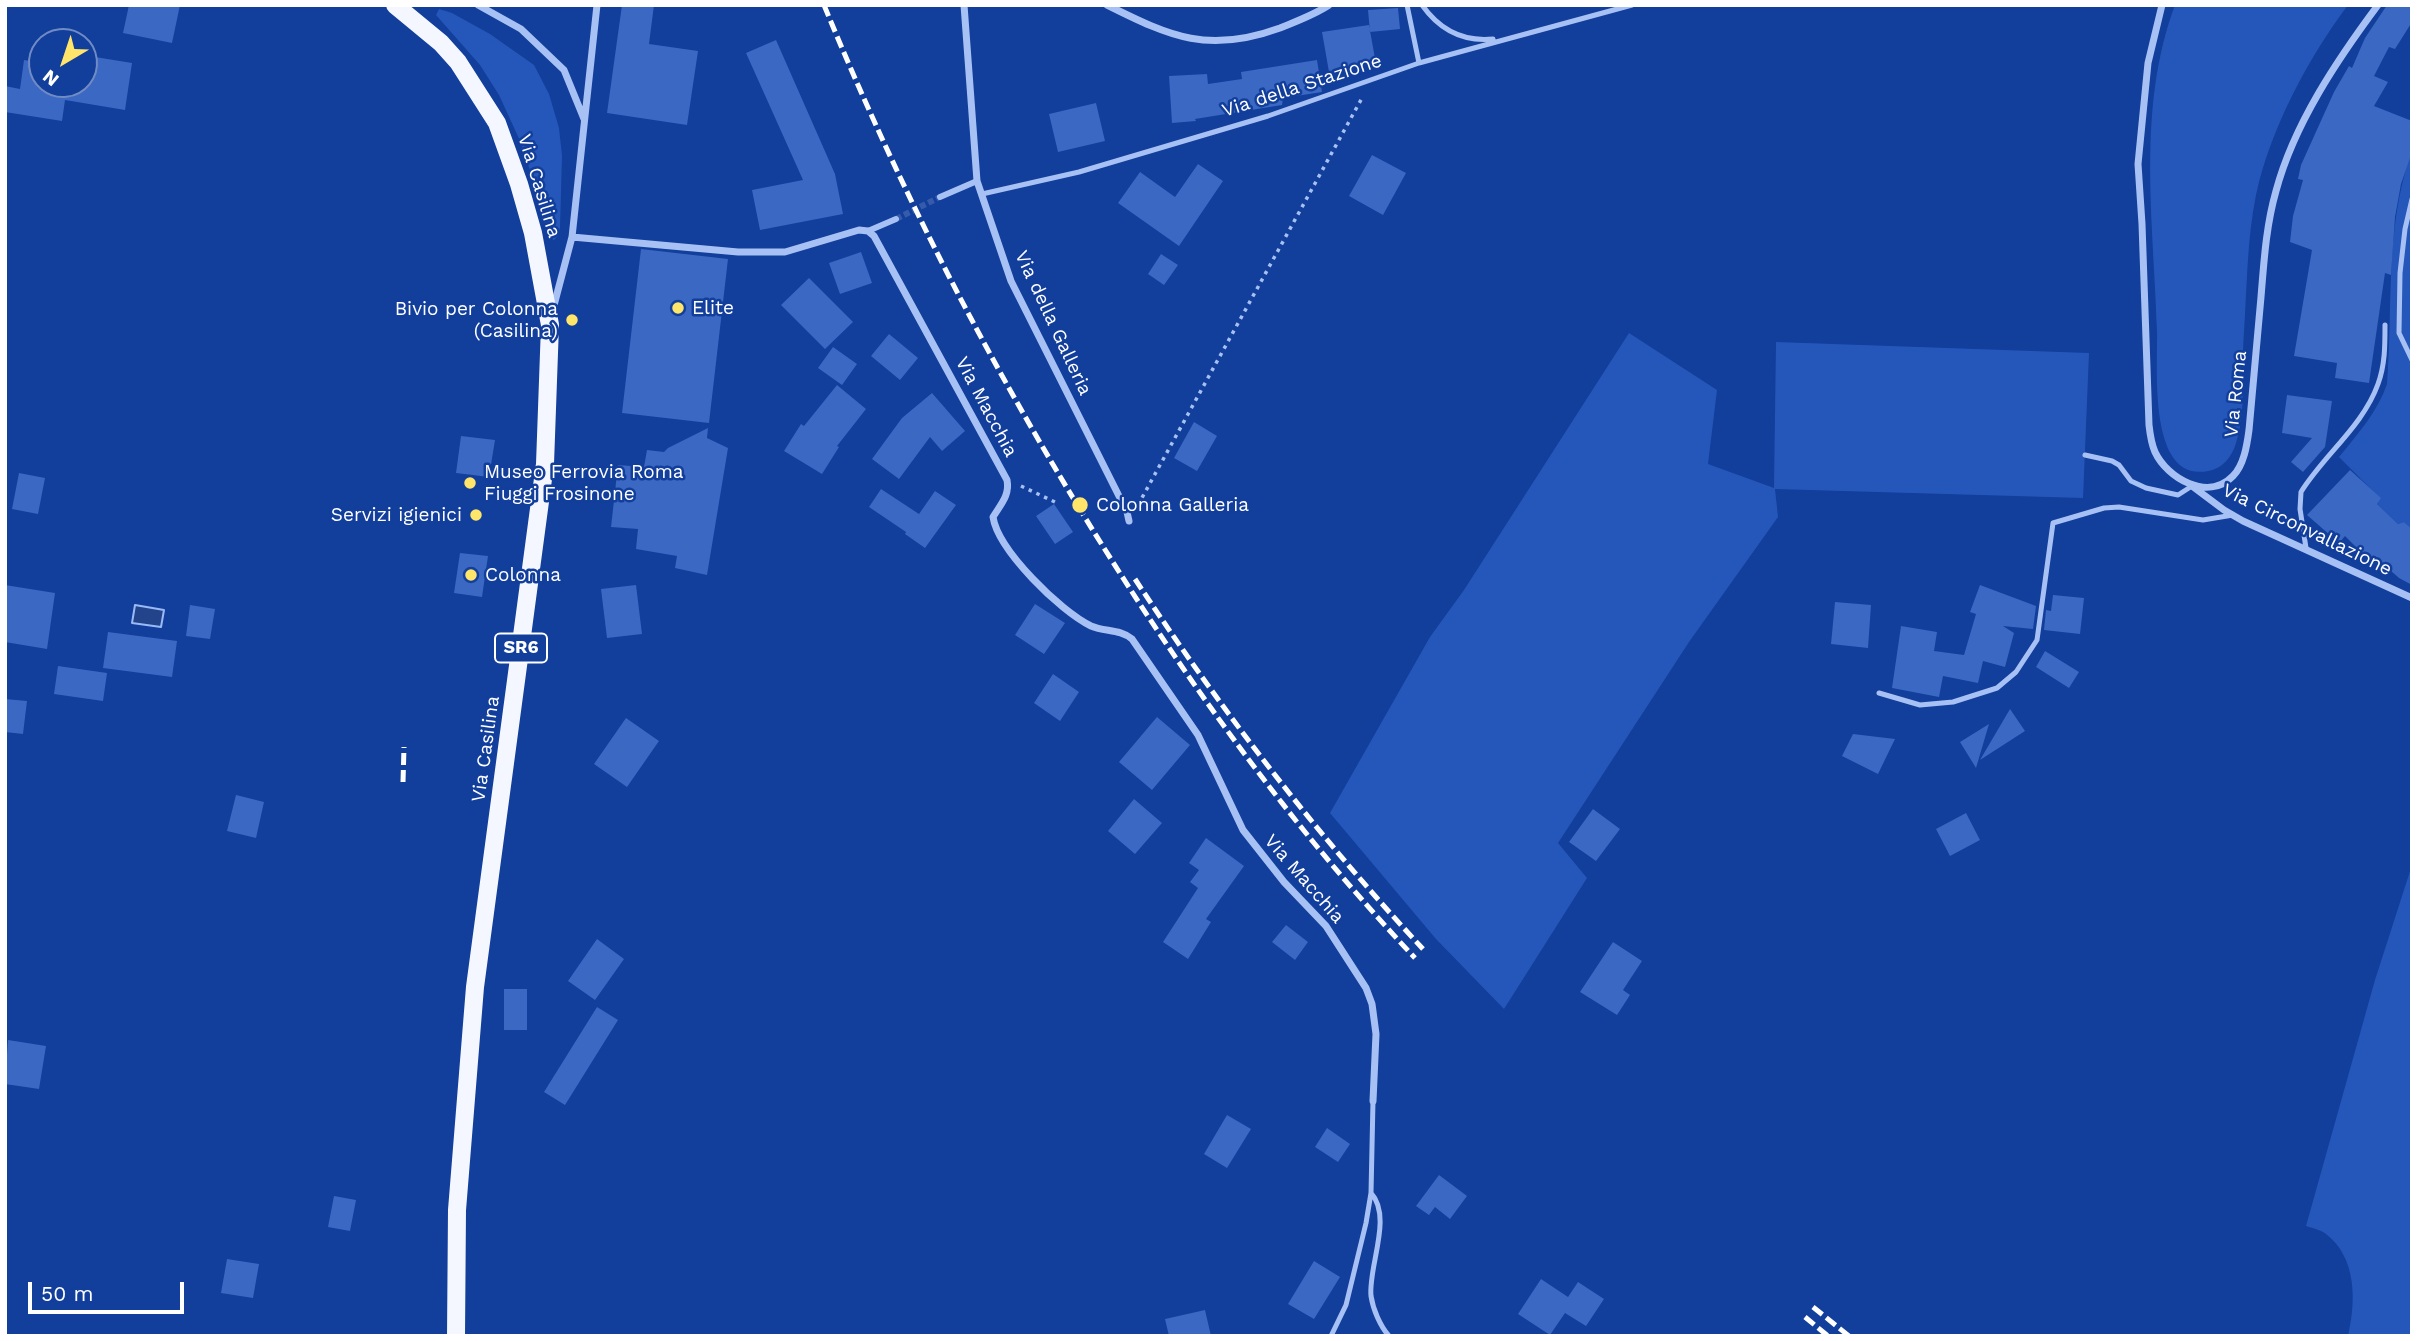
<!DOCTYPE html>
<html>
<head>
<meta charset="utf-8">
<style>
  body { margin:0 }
  #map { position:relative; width:2417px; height:1341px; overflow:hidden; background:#123e9c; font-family:"Work Sans",sans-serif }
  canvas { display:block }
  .frame { position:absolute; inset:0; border:7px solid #fff; pointer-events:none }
  .north { position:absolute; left:28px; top:28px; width:70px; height:70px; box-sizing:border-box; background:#123e9c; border:2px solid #718bc4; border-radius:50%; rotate:219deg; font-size:19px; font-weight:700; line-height:28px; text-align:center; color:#fff }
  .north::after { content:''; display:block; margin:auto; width:24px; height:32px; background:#ffe56a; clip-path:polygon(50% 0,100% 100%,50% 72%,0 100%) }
  .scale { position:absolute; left:28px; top:1282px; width:156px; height:32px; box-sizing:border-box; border:4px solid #fff; border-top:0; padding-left:9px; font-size:21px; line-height:24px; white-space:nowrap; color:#fff; -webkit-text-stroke:5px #123e9c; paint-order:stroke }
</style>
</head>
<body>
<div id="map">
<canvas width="2417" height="1341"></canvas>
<div class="frame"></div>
<div class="north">N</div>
<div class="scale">50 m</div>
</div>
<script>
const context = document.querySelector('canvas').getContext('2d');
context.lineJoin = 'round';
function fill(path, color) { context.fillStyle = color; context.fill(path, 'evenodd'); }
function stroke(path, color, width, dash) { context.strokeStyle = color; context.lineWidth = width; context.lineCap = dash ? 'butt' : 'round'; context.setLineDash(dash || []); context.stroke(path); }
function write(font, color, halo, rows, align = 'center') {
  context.font = font + ' "Work Sans",sans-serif'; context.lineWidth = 5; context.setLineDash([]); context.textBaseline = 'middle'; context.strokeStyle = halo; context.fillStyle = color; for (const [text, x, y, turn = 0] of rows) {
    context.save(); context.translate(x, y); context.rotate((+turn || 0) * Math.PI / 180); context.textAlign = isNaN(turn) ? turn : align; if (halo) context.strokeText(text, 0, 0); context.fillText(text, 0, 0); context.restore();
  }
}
fill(new Path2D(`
  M2175 5H2348C2308 58 2270 130 2256 195 2247 239 2247 287 2244 332 2241 368 2247 409 2236 443 2232 457 2222 469 2208 471 2147 483 2158 366 2157 331 2154 223 2136 109 2175 5Z
  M439 9 452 13 490 34 534 65 549 94 559 128 562 156 560 227 559 235 554 240 549 238 546 233 538 195 521 143 499 95 480 65 436 15Z
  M2410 156H2412V529L2404 522 2398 524 2377 504 2380 498 2339 457C2357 435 2378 411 2387 384 2393 306 2385 231 2410 156Z
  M1629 333 1717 390 1708 464 1774 488 1776 342 2089 353 2083 498 1775 489 1778 517 1689 642 1558 843 1587 878 1504 1009 1436 939 1330 813 1430 637 1464 590Z
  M2412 865V1336H2348C2356 1301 2357 1258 2326 1234 2321 1230 2312 1228 2306 1226L2375 980Z`), '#2557ba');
const water = new Path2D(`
  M135 605 164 610 161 627 132 623Z`);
fill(water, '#23438a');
stroke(water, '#99baf7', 2);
fill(new Path2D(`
  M129 5H180L172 43 123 33Z
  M622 5H654L649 44 698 51 687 125 607 113Z
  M2387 5H2412V22L2395 49 2389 47 2374 76 2388 82 2374 106 2412 121V152L2401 184 2395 217 2391 275 2385 273 2369 383 2335 378 2337 363 2294 356 2312 250 2290 242 2293 216 2303 180 2298 179 2301 165 2334 92 2349 66 2352 68 2365 38Z
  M1398 8 1400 29 1370 32 1368 10Z
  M1369 25 1376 64 1329 72 1322 32Z
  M776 40 835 174 843 214 760 230 752 190 803 180 746 53Z
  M89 56 132 63 125 110 65 100 62 121 5 112V86L20 89 24 60 42 63V84H85Z
  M1317 60 1322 92 1283 98 1282 105 1195 119 1196 121 1172 123 1169 76 1207 74 1208 84 1242 79 1241 72Z
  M1096 103 1105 141 1058 152 1049 114Z
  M1372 155 1406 173 1383 215 1349 196Z
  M1198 164 1223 181 1179 246 1118 203 1140 172 1175 197Z
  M641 249 728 259 709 423 622 413Z
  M861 252 872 283 840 294 829 263Z
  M1161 254 1178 265 1164 285 1148 274Z
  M809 278 853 322 825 349 781 305Z
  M889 334 918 358 900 380 871 356Z
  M833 347 857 364 842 385 818 368Z
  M837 385 866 409 837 446 839 447 822 474 784 451 801 424 804 426Z
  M932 393 965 431 942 451 930 437 899 479 872 459 902 418Z
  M2287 395 2332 401 2325 447 2303 472 2291 462 2312 438 2282 433Z
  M1194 422 1217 436 1197 471 1174 458Z
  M708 428 707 438 728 448 707 575 675 568 677 556 636 549 638 529 611 527 618 465 644 467 647 450 664 452 668 448Z
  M461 436 495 440 489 477 456 473Z
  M2350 470 2381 498 2377 504 2398 524 2404 522 2412 529V585L2399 578 2374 556 2369 560 2345 536 2339 543 2307 515Z
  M19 473 45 478 38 514 12 509Z
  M881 489 919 514 935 491 956 505 925 548 905 534 906 532 869 507Z
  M1054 504 1073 532 1055 544 1036 516Z
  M460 553 488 556 482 597 454 593Z
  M5 585 55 593 47 649 5 642Z
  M636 585 642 634 607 638 601 589Z
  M1980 585 2036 606 2033 629 2003 626 2014 633 2005 667 1983 661 1978 683 1943 676 1939 697 1892 688 1901 626 1937 632 1934 651 1964 655 1976 614 1970 612Z
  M2053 595 2084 598 2080 634 2044 630 2046 610 2051 611Z
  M1835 602 1871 605 1868 648 1831 644Z
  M1035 604 1065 623 1044 654 1015 635Z
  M190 605 215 609 210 639 186 636Z
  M108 632 177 641 172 677 103 668Z
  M2045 651 2079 672 2069 688 2036 667Z
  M58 666 107 673 103 701 54 694Z
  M1053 674 1079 692 1060 721 1034 703Z
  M5 699 27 701 23 734 5 732Z
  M2010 709 2025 731 1980 760Z
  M1157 717 1190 745 1152 790 1119 762Z
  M626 718 659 741 627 787 594 764Z
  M1989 724 1976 768 1960 742Z
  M1853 734 1895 739 1878 774 1842 756Z
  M236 795 264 802 256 838 227 831Z
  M1134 799 1162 823 1135 854 1108 831Z
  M1593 809 1620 829 1596 861 1569 842Z
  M1966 813 1980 840 1950 856 1936 829Z
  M1206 838 1244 866 1206 919 1211 922 1188 959 1163 942 1198 888 1190 882 1199 870 1189 863Z
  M1286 925 1308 942 1295 960 1272 942Z
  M597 939 624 959 595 1000 568 981Z
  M1613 942 1642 961 1623 990 1630 995 1617 1015 1580 992Z
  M504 989H527V1030H504Z
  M597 1007 618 1020 565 1105 544 1092Z
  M8 1040 46 1046 39 1089 5 1084Z
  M1227 1115 1251 1129 1227 1168 1204 1154Z
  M1327 1128 1350 1144 1338 1162 1315 1147Z
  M1439 1175 1467 1196 1450 1219 1435 1207 1429 1215 1416 1206Z
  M334 1196 356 1200 350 1231 328 1227Z
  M227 1259 259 1264 253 1298 221 1293Z
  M1314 1261 1340 1277 1314 1319 1288 1304Z
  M1541 1279 1568 1297 1578 1282 1604 1299 1586 1326 1565 1313 1550 1335 1518 1314Z
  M1205 1310 1211 1336H1169L1165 1319Z`), '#3b68c3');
stroke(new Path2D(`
  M896 219 940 197`), '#365bab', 6, [6, 3]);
stroke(new Path2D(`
  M1021 486 1057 503
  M1138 505 1362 98`), '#a7c1f4', 3.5, [3.5, 5]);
stroke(new Path2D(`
  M1407 5 1419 63
  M1422 5C1439 29 1463 42 1493 39
  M982 194 1079 172 1268 116 1419 63 1632 5
  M2412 199 2405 229 2400 273 2399 333 2412 360
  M2085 455 2112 461 2119 465 2131 481 2146 488 2178 495 2192 486
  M2306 548 2300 509 2301 492C2324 455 2363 426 2378 384 2385 365 2385 346 2385 325
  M1879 693 1920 705 1953 702 1997 688 2016 672 2037 640 2053 523 2104 508 2119 507 2203 520 2233 515
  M1371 1193C1393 1217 1368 1267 1371 1296 1373 1309 1380 1326 1389 1336
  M1331 1336 1346 1305 1366 1223 1371 1193 1373 1101`), '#a7c1f4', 5);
stroke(new Path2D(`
  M940 197 977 181
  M868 231 896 219`), '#a7c1f4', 6);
stroke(new Path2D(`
  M478 5 521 29 564 70 584 119
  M964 5 977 181 1011 281 1127 512 1129 521
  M1107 5C1171 37 1209 54 1280 28 1297 21 1314 15 1329 5
  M2162 5 2148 63 2138 164 2142 224 2149 425C2150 434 2151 443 2155 452 2167 478 2208 502 2233 476 2244 465 2247 445 2249 430 2253 386 2257 341 2261 297 2264 261 2266 226 2276 191 2294 124 2337 60 2378 5
  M572 237 738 252H785L859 230 868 231 874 236 1007 480C1010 495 1001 504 993 517 998 550 1060 611 1091 626 1105 632 1120 629 1132 639L1198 735 1243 830 1284 882 1326 926 1366 988 1372 1004 1376 1034 1373 1101
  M553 309 572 237 597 5
  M2192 486 2224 510 2243 521 2412 598`), '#a7c1f4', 7);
stroke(new Path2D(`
  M395 5 441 43 458 62 497 123 519 184 533 233 550 325 545 464 475 987 457 1210 456 1336`), '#f4f7ff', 18);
stroke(new Path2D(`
  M824 5C902 195 995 375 1104 548 1195 693 1297 833 1415 958
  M1135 579C1221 710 1316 834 1423 949
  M403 782 404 747
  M1813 1307 1849 1336
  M1805 1317 1828 1336`), '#fff', 5, [12, 5]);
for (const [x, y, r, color] of [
  [678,308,7,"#ffe56a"],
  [572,320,7,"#ffe56a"],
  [470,483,7,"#ffe56a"],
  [1080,505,9,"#ffe56a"],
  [476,515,7,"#ffe56a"],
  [471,575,7,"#ffe56a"]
]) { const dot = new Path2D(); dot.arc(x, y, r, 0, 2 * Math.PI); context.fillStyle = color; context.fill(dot); stroke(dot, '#123e9c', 2.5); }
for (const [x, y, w] of [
  [521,648,52]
]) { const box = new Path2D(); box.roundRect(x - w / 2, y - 14.5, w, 29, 5); context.fillStyle = '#123e9c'; context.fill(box); stroke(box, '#fff', 2); }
write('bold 18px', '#fff', null, [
  ["SR6",521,648]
]);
write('19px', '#fff', '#123e9c', [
  ["Via della Stazione",1302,86,-18],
  ["Via Casilina",539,186,73],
  ["Via della Galleria",1053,323,65],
  ["Via Roma",2236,394,-84],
  ["Via Macchia",986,407,62],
  ["Via Circonvallazione",2307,530,26],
  ["Via Casilina",486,749,-82],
  ["Via Macchia",1304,879,49]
]);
write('19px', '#fff', '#123e9c', [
  ["Elite",692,308],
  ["Bivio per Colonna",558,309,"right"],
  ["(Casilina)",558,331,"right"],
  ["Museo Ferrovia Roma",484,472],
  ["Fiuggi Frosinone",484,494],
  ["Colonna Galleria",1096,505],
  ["Servizi igienici",462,515,"right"],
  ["Colonna",485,575]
], 'left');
</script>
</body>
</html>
